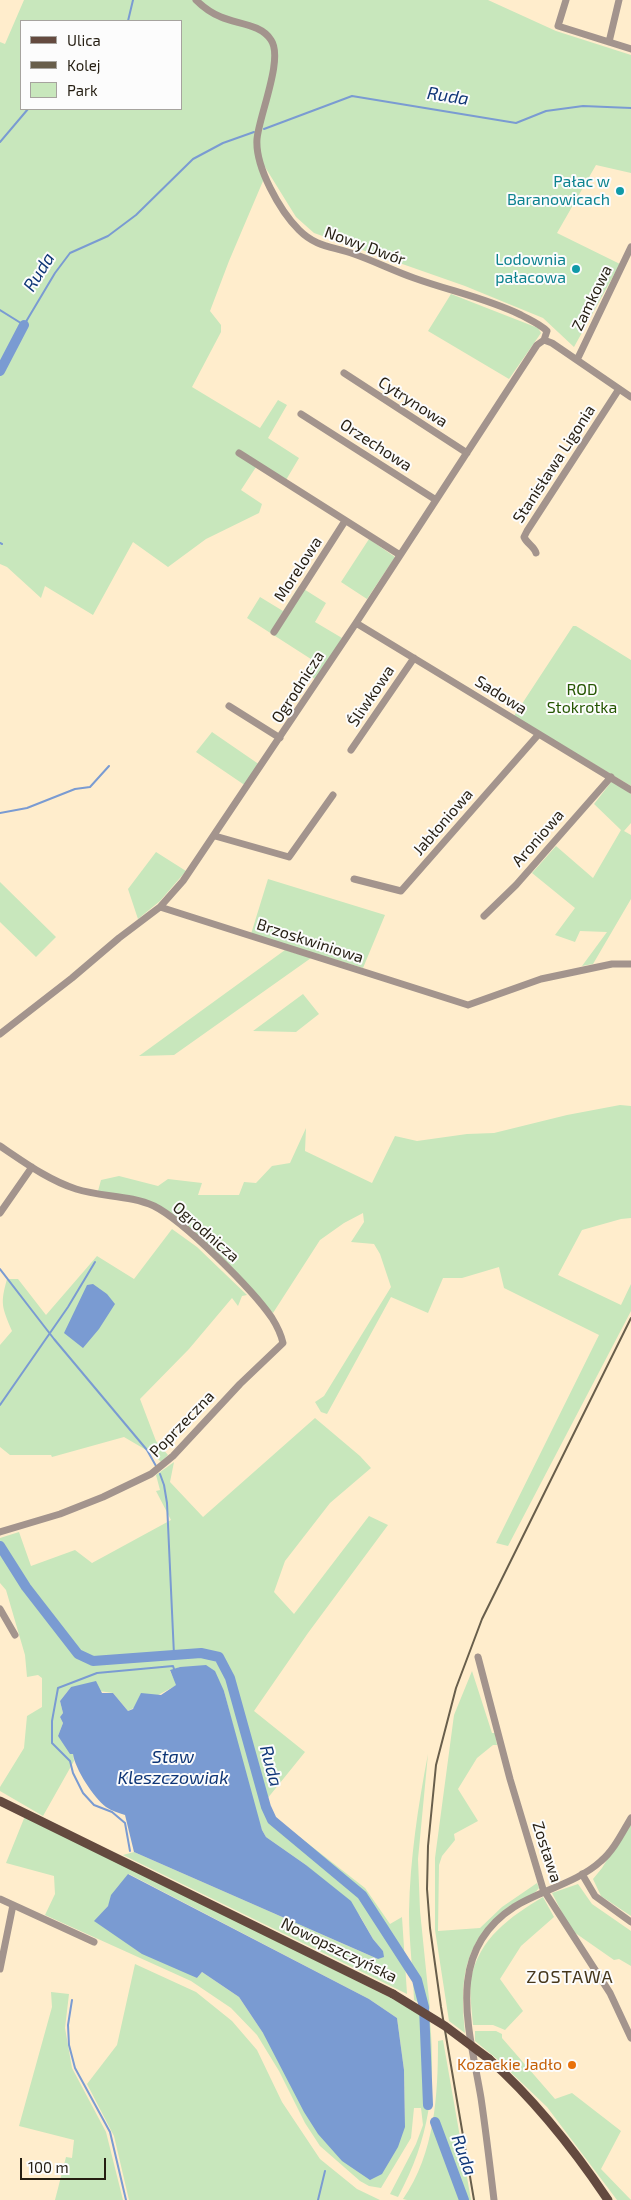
<!DOCTYPE html>
<html>
<head>
<meta charset="utf-8">
<style>
  body { margin:0 }
  #map { position:relative; width:631px; height:2200px; overflow:hidden; background:#ffedcc; font-family:"Exo 2",sans-serif }
  canvas { display:block }
  .legend { position:absolute; left:20px; top:20px; width:162px; height:90px; box-sizing:border-box; background:#fcfcfc; border:1px solid #a6a39e; margin:0; padding:6px 9px; list-style:none; font-size:15px; color:#251e12 }
  .legend li { display:flex; align-items:center; gap:10px; height:25px }
  .legend b { width:25px; border:1px solid #a6a39e }
  .scale { position:absolute; left:20px; top:2158px; width:86px; height:22px; box-sizing:border-box; border:2px solid #251e12; border-top:0; padding-left:6px; font-size:15px; line-height:18px; white-space:nowrap; color:#251e12; -webkit-text-stroke:4px #fcfcfc; paint-order:stroke }
</style>
</head>
<body>
<div id="map">
<canvas width="631" height="2200"></canvas>
<ul class="legend">
<li><b style="height:6px;background:#644a3f"></b>Ulica</li>
<li><b style="height:6px;background:#685e4b"></b>Kolej</li>
<li><b style="height:14px;background:#c8e7bc"></b>Park</li>
</ul>
<div class="scale">100 m</div>
</div>
<script>
const context = document.querySelector('canvas').getContext('2d');
context.lineJoin = 'round';
function fill(path, color) { context.fillStyle = color; context.fill(path, 'evenodd'); }
function stroke(path, color, width, dash) { context.strokeStyle = color; context.lineWidth = width; context.lineCap = dash ? 'butt' : 'round'; context.setLineDash(dash || []); context.stroke(path); }
function write(font, color, halo, rows, align = 'center') {
  context.font = font + ' "Exo 2",sans-serif'; context.lineWidth = 4; context.setLineDash([]); context.textBaseline = 'middle'; context.strokeStyle = halo; context.fillStyle = color; for (const [text, x, y, turn = 0] of rows) {
    context.save(); context.translate(x, y); context.rotate((+turn || 0) * Math.PI / 180); context.textAlign = isNaN(turn) ? turn : align; if (halo) context.strokeText(text, 0, 0); context.fillText(text, 0, 0); context.restore();
  }
}
fill(new Path2D(`
  M24 0H488L556 31 631 55V108L623 109H631V173L596 165 557 233 620 264 574 347 543 318 465 286 314 233 296 217 265 167 263 181 229 261 210 311 221 325V332L192 387 260 428 278 400 287 405 268 438 299 458 286 480 256 467 241 490 262 504 259 513 206 539 168 567 133 542 93 615 45 586 41 598 7 567 0 564V42L5 44ZM21 21H181V109H21Z
  M451 294 538 328 541 333 509 379 428 331Z
  M369 539 395 557 367 599 341 582Z
  M299 586 326 603 315 622 342 638 316 680 307 673 314 661 247 618 260 597 283 611Z
  M573 626H576L631 660V786L514 716Z
  M212 732 260 765 246 786 196 752Z
  M612 781 631 794V823L624 831 631 835V899L593 964 582 966 607 932 580 931 575 942 555 935 575 908 532 873 556 846 593 878 621 830 594 804Z
  M156 852 186 871 160 901 138 919 128 889Z
  M268 879 385 915 363 968 251 934Z
  M0 882 56 937 36 957 0 922Z
  M285 950 311 958 174 1055 139 1056Z
  M303 994 319 1014 296 1032 253 1031Z
  M620 1105 631 1106V1218L621 1219 582 1230 558 1275 621 1305 631 1284V1311L508 1546 496 1543 599 1335 504 1288 499 1267 462 1278H443L428 1313 391 1297 327 1414 321 1412 315 1402 324 1396 391 1287 380 1254 374 1244 351 1242 364 1222 363 1213 344 1223 320 1240 273 1313 161 1207 98 1191 101 1180 119 1176 158 1186 168 1179 202 1183 198 1195H239L244 1182 256 1183 272 1166 290 1163 306 1128 305 1151 372 1183 395 1136 417 1141 467 1134 494 1133 567 1115Z
  M172 1229 197 1247 247 1295 242 1296 238 1306 232 1298 189 1349 140 1399 156 1441 168 1455 161 1462 153 1454 124 1437 52 1457 51 1455H10L0 1447V1345L12 1331C2 1307 0 1304 7 1279H18L46 1315 97 1256 134 1279Z
  M315 1418 360 1456 371 1468 330 1503 285 1561 274 1592 294 1614 369 1516 388 1525 308 1633 254 1711 305 1752 267 1799 274 1817 365 1888 390 1924 402 1917 407 1994 123 1855 134 1852 378 1959 383 1951 373 1939 360 1916 306 1865 266 1837 262 1830 255 1811 224 1691 180 1667 170 1671 177 1685 128 1711 113 1693 71 1687 60 1701 63 1713 60 1717 63 1723 58 1736 73 1754 74 1761 43 1816 0 1791V1787L24 1748 27 1716 42 1707V1678L38 1675 27 1677 25 1655 6 1590 0 1583V1538L19 1532 31 1566 75 1550 92 1563 171 1520 156 1491 160 1490 156 1475 174 1462 170 1482 203 1517Z
  M472 1671 492 1733H495L497 1745H493L477 1758 458 1789 478 1821 454 1834 455 1840 442 1856 439 1865 438 1931 480 1928 502 1907 537 1883 539 1888C532 1898 516 1900 507 1908 462 1944 460 1980 465 2033L449 2021 435 1930V1858L454 1715Z
  M428 1754 418 1859 420 1911 430 2009 414 2000C413 1971 409 1941 409 1912 410 1859 418 1806 428 1754Z
  M25 1816 395 2000 430 2021C436 2087 430 2138 398 2197L390 2194 416 2144 423 2125 421 2108H414L411 2138 381 2188 369 2186 360 2181 320 2146 305 2123 279 2071 257 2035 231 2008 191 1981 45 1915 55 1894 54 1876 6 1863ZM129 1874 369 1999 397 2018 404 2070 405 2127 263 2033 239 1997 202 1972 197 1978 95 1921 108 1906Z
  M631 1821V1916L601 1896 593 1879 602 1868Z
  M578 1884 592 1904 631 1931V1966L619 1959 614 1960 571 1930 552 1893Z
  M543 1897 554 1917 521 1946 500 1979 523 2011 505 2030 493 2025H473C472 2010 469 1993 471 1979 479 1938 510 1917 543 1897Z
  M135 1964 196 1992 232 2021 257 2050 282 2102 320 2159 357 2189 380 2200H129L114 2136 87 2084 117 2045Z
  M51 1992 69 1994 65 2028 72 2068 106 2132 123 2200H55L66 2157 72 2158 74 2140 19 2126 52 2007Z
  M475 2031H496L502 2034V2038L555 2099 572 2093 621 2131 601 2169 631 2200H617L547 2107 497 2059 475 2041Z
  M443 2040 471 2200H407L403 2199C435 2153 438 2095 438 2041Z`), '#c8e7bc');
fill(new Path2D(`
  M93 1284 107 1294 115 1304 99 1329 83 1348 64 1333 87 1285Z
  M206 1665 215 1671 224 1691 262 1830 266 1837 306 1865 351 1901 373 1939 383 1951 384 1957 378 1959 134 1852 125 1815C119 1813 112 1811 106 1807 94 1798 75 1769 73 1754H70L58 1736 63 1723 60 1717 63 1713 60 1701 71 1687 96 1681 102 1693H113L128 1711 133 1709 141 1693 161 1695 176 1685 170 1670 180 1667Z
  M128 1874 369 1999 397 2018 404 2070 405 2127 398 2147 382 2174 370 2180 342 2161 318 2134 304 2112 263 2033 239 1997 202 1972 197 1978 142 1954 94 1921 108 1906 111 1895Z`), '#7a9bd2');
stroke(new Path2D(`
  M128 21 133 0
  M264 129 352 96 516 123 546 111 583 106 631 108
  M0 142 28 109
  M0 310 24 325 55 273 70 253 108 236 136 215 193 159 223 143 254 132
  M0 543 2 544
  M0 813 27 808 75 789 90 787 109 766
  M0 1269 54 1339 147 1450 156 1466
  M0 1405 68 1307 95 1262
  M160 1474 164 1485 167 1503 174 1655
  M130 1851 125 1823 112 1812 94 1805 83 1793 73 1773 70 1761 52 1743V1721L58 1688 97 1673 173 1666 174 1669
  M72 2000 68 2025 69 2045 75 2068 110 2132 126 2200
  M318 2200 325 2171`), '#7a9bd2', 2);
stroke(new Path2D(`
  M0 371 24 325
  M0 1546 26 1587 78 1654 93 1661 201 1653 219 1657 230 1678 266 1807 272 1820 362 1895 417 1980 424 2007 428 2105
  M435 2122 464 2200`), '#7a9bd2', 10);
stroke(new Path2D(`
  M196 0C204 8 211 13 221 17 237 24 261 24 271 40 284 58 259 116 257 139 255 167 280 211 299 230 317 248 333 246 354 254 374 261 394 271 414 278 450 291 486 298 521 315 530 320 540 324 547 331L544 340
  M566 0 558 26 631 49
  M609 42 619 0
  M577 360 631 247
  M344 373 467 453
  M301 414 436 500
  M239 453 400 555
  M536 553C534 546 527 544 524 537L527 531 619 389
  M356 623 631 790
  M274 632 345 521
  M229 706 280 738
  M351 750 414 658
  M215 836 289 857 333 795
  M354 879 401 891 538 735
  M160 907 468 1005 541 979 612 964H631
  M484 916 516 885 611 777
  M0 1034 72 978 119 938 160 907 183 881 356 623 537 345 544 340 552 343 631 397
  M0 1146C24 1162 48 1180 76 1189 101 1197 130 1195 154 1206 184 1221 253 1290 272 1318 277 1326 281 1334 283 1343L240 1384 173 1456 151 1474 103 1497 60 1514 0 1532
  M0 1213 32 1167
  M0 1609 15 1635
  M478 1657 510 1779 543 1889 610 1993 631 2038
  M582 1874 595 1896 631 1922
  M0 1899 94 1942
  M0 1969 13 1905
  M494 2200C490 2166 486 2132 481 2098 470 2031 443 1953 514 1907 541 1890 577 1883 601 1861 614 1850 622 1833 631 1818`), '#a3948d', 7);
stroke(new Path2D(`
  M0 1801 393 1994
  M489 2059C536 2101 573 2148 608 2200`), '#644a3f', 9);
stroke(new Path2D(`
  M474 2200 441 2007 430 1928 427 1889 428 1846 436 1765 456 1688 482 1619 631 1318`), '#685e4b', 2);
stroke(new Path2D(`
  M393 1994 445 2026 489 2059`), '#644a3f', 9);
for (const [x, y, r, color] of [
  [620,191,5,"#0f9aa8"],
  [576,269,5,"#0f9aa8"],
  [572,2065,5,"#e8710a"]
]) { const dot = new Path2D(); dot.arc(x, y, r, 0, 2 * Math.PI); context.fillStyle = color; context.fill(dot); stroke(dot, '#fcfcfc', 2); }
write('16px', '#0d838f', '#fcfcfc', [
  ["Pałac w",610,182],
  ["Baranowicach",610,200],
  ["Lodownia",566,260],
  ["pałacowa",566,278]
], 'right');
write('16px', '#251e12', '#fcfcfc', [
  ["Nowy Dwór",365,246,20],
  ["Zamkowa",592,298,-64],
  ["Cytrynowa",413,402,33],
  ["Orzechowa",376,445,33],
  ["Stanisława Ligonia",554,464,-57],
  ["Morelowa",298,569,-57],
  ["Ogrodnicza",298,687,-57],
  ["Sadowa",501,695,32],
  ["Śliwkowa",371,696,-56],
  ["Jabłoniowa",443,822,-49],
  ["Aroniowa",538,838,-49],
  ["Brzoskwiniowa",310,941,18],
  ["Ogrodnicza",206,1232,41],
  ["Poprzeczna",182,1424,-46],
  ["Zostawa",547,1852,72],
  ["Nowopszczyńska",339,1950,26]
]);
write('16px', '#265703', '#fcfcfc', [
  ["ROD",582,690],
  ["Stokrotka",582,708]
]);
write('16px', '#c56008', '#fcfcfc', [
  ["Kozackie Jadło",562,2065]
], 'right');
write('italic 18px', '#0f3677', '#fcfcfc', [
  ["Ruda",448,96,9],
  ["Ruda",39,272,-58],
  ["Staw",173,1757],
  ["Kleszczowiak",173,1778],
  ["Ruda",271,1766,75],
  ["Ruda",464,2155,70]
]);
context.letterSpacing = '1px';
write('18px', '#47381c', '#fcfcfc', [
  ["ZOSTAWA",570,1977]
]);
context.letterSpacing = '0px';
</script>
</body>
</html>
